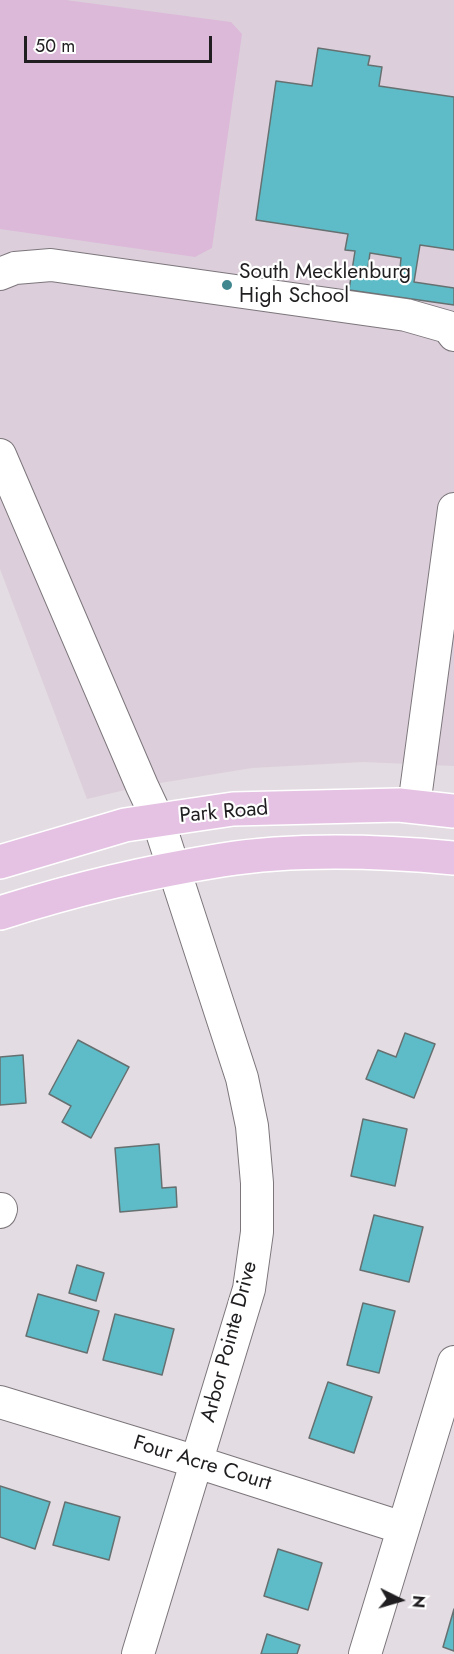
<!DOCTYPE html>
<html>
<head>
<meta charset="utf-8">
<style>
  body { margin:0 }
  #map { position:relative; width:454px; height:1654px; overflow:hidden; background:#e3dce2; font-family:Jost,sans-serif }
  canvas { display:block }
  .north { position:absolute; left:370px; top:1570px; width:60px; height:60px; -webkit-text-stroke:4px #fff; paint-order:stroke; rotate:95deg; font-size:16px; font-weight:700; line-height:24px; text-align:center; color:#201e20 }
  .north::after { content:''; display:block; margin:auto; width:21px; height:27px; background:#201e20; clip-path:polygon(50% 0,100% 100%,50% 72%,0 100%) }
  .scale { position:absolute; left:24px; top:36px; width:188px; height:27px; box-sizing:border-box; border:3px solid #201e20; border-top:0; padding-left:8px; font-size:18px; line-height:21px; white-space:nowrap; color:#201e20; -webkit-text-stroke:4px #fff; paint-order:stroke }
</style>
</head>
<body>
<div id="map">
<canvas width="454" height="1654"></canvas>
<div class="north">N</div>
<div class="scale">50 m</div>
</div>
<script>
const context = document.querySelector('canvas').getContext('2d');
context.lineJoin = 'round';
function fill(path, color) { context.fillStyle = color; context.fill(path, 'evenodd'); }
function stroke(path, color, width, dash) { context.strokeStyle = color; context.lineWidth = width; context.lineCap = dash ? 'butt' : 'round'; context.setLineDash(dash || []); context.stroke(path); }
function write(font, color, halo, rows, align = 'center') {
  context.font = font + ' Jost,sans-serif'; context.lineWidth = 4.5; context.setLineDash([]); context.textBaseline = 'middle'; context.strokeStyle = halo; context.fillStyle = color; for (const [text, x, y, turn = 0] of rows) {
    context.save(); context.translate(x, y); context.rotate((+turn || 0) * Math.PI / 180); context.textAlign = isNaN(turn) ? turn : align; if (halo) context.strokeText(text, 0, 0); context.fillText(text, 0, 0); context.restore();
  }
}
fill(new Path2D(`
  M0 0H454V766L363 762 252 768 142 786 87 799 0 569Z`), '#dccfdb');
fill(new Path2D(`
  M0 0H66L231 22 242 34 212 248 195 257 0 229Z`), '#dcb9d9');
const building = new Path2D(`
  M318 48 370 56 368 65 382 67 379 86 454 97V250L420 245 414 282 454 288V305L349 290 355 251 345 250 348 234 256 220 276 81 312 86ZM370 253 401 258 399 279 367 274Z
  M405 1033 435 1044 414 1098 366 1079 378 1050 396 1057Z
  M78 1040 129 1067 91 1138 62 1122 71 1106 49 1094Z
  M23 1055 26 1103 0 1105V1057Z
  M363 1119 407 1129 395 1186 351 1176Z
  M159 1144 162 1188 176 1187 177 1207 120 1212 115 1148Z
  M374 1215 423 1227 409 1282 360 1270Z
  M77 1265 104 1273 96 1301 69 1293Z
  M38 1294 99 1311 87 1353 26 1336Z
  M363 1303 395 1311 379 1373 347 1365Z
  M115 1314 174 1329 162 1375 103 1360Z
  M328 1382 372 1397 354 1453 309 1438Z
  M0 1486 50 1502 35 1549 0 1537Z
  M65 1502 120 1517 109 1560 53 1545Z
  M278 1549 322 1563 308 1610 264 1596Z
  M454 1609V1651L443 1647Z
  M267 1634 300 1645 297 1654H261Z`);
fill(building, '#5dbcc7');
stroke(building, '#677071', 1.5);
const minor = new Path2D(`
  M0 274 15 268 51 265 406 315 448 327 454 335
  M0 455 142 786 158 820 242 1078 252 1126 257 1183V1232L249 1289 138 1654
  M414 806 454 509
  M0 1212 1 1209
  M0 1402 197 1462 403 1528
  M365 1654 454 1362`);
const major = new Path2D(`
  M0 862 125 825 233 809 399 805 454 811
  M0 913C72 890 147 872 222 860 297 848 379 851 454 858`);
stroke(minor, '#7c767b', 34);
stroke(major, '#fff', 36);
stroke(minor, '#fff', 32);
stroke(major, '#e5c2e3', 33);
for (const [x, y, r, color] of [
  [227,285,6,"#40878f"]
]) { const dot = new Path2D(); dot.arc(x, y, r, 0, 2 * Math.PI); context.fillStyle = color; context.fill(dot); stroke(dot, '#fff', 2); }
write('21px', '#201e20', '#fff', [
  ["South Mecklenburg",239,273],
  ["High School",239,297]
], 'left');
write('21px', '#201e20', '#fff', [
  ["Park Road",224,813,-5],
  ["Arbor Pointe Drive",230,1342,-75],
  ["Four Acre Court",202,1464,17]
]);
</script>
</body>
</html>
